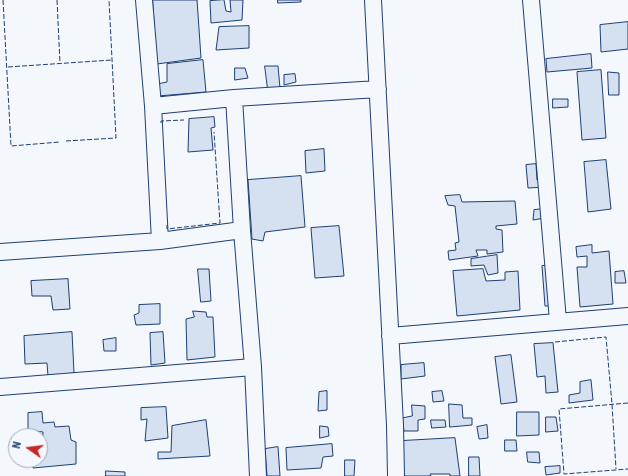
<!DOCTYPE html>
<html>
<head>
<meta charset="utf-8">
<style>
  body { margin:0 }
  #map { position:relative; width:628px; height:476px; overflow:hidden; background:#f4f7fb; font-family:"Roboto Condensed",sans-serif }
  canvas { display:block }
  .north { position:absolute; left:8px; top:428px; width:40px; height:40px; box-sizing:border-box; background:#f4f7fb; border:1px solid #9eadc5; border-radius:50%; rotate:284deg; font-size:11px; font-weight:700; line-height:16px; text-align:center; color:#1d3f73 }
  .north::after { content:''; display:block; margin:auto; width:14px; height:18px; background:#c62828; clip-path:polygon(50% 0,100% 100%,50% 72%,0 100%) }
</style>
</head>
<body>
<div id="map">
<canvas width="628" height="476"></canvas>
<div class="north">N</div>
</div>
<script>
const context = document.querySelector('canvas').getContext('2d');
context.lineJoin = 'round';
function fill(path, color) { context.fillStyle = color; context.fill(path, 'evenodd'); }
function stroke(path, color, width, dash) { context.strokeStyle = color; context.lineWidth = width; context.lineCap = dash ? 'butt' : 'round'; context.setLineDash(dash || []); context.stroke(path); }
const building = new Path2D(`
  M153 0H197L201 58 157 64Z
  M224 0 226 11 231 12 230 0H243L242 20 211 23 210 1Z
  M278 0H301V2L278 3Z
  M628 22V49L601 52 600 25Z
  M249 26V48L216 50 219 27Z
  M591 54 592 68 547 72 546 59Z
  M203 60 206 92 158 96 157 84 167 82V64Z
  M265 66H278L280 88 268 89Z
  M235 68H245L248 78 235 80Z
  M601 70 606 138 582 140 577 72Z
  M608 72 619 73V95H609Z
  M295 74 296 82 284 85V75Z
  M553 99H568V107L553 108Z
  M214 117 215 127 211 128 213 150 188 152 189 119Z
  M324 149 325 171 306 173 305 151Z
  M606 160 611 209 588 212 584 162Z
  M536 164 537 180 545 179V187L528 188 526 165Z
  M301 176 305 227 265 232 263 241 252 239 248 180Z
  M460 195 462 202 515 201 517 224 496 226V229L502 230 503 252 487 254V250H476L478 256 449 260 448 251 456 250 455 243 459 242 455 206 448 205 445 196Z
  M544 209 545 218 533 220 534 210Z
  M339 226 344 276 315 278 311 228Z
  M592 245V253L609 251 613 304 580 307 577 267H587V256L577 257 576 247Z
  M497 255 498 273 488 275 484 265 471 266V259Z
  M552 265 556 306H545L542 266Z
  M198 269H209L211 301 201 302Z
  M483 269 486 281 505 280V272L518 271 520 310 457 316 453 271Z
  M624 271 626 283H615V272Z
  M68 279 70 309 53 310 51 296H32L31 281Z
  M160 304V324L136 325 134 315 139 313V305Z
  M193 311 206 312 207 317H213L215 357 187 360 186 319 194 317Z
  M72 332 74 373 48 376 47 363 25 364 24 336Z
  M163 332 165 363 151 365 150 333Z
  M116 338V351H104L103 340Z
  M553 343 558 392 546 393 545 376 537 377 534 344Z
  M511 355 517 402 501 404 495 357Z
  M424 363 425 376 401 379V365Z
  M591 380 593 400 569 403V395L580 393V382Z
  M327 391V410L318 411 319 392Z
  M442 391 444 401 433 402 432 392Z
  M449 404 462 405 463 418H472V425L450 427Z
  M412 405 425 406V419L418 420V431H404L402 418 412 416Z
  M166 407 168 438 145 441 147 419 141 420V408Z
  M42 412 43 423 54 422 55 427 69 426 71 440 76 442V464L33 468 32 460H40V457L42 456 43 432 28 430V413Z
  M517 412H539V435L517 436Z
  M546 417H556L558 431 546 432Z
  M206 420 210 456 158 459V452H171L172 426Z
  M431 420H445L446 427 432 428Z
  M487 425 488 438 479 439 477 427Z
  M320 426 328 427 329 436 320 438Z
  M455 438 460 476H450V474H430L431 476H403L402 441Z
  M505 440H516L517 451H505Z
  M332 444 333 456 323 457 321 468 287 470 286 448Z
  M278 447 280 476H267L265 449Z
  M527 452H539L540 463 528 462Z
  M469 457H479L480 476H469Z
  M345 460H355L354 476H345Z
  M560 466V473L546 475 545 467Z
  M106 471 125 472V476H106Z`);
fill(building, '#d5e0f0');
stroke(building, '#1d3f73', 1);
const minor = new Path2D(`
  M144 0 153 106 160 241
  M373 0 395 425 396 476
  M531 0 558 321
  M234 98 242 230 253 367 258 476
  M153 106 234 98 378 89
  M0 252 160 241 242 230
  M390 336 628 316
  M0 387 253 367`);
stroke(minor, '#1d3f73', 18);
stroke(minor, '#f4f7fb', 16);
stroke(new Path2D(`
  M3 0 11 146 60 142
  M57 0 60 63
  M8 67 112 60
  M161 123V121L184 120
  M66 141 116 138 109 0
  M167 225V229L220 223 214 132
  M555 342 606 337 612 404 616 469
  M628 403 559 409 564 474 628 469`), '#1d3f73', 1, [5, 2]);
</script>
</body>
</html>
